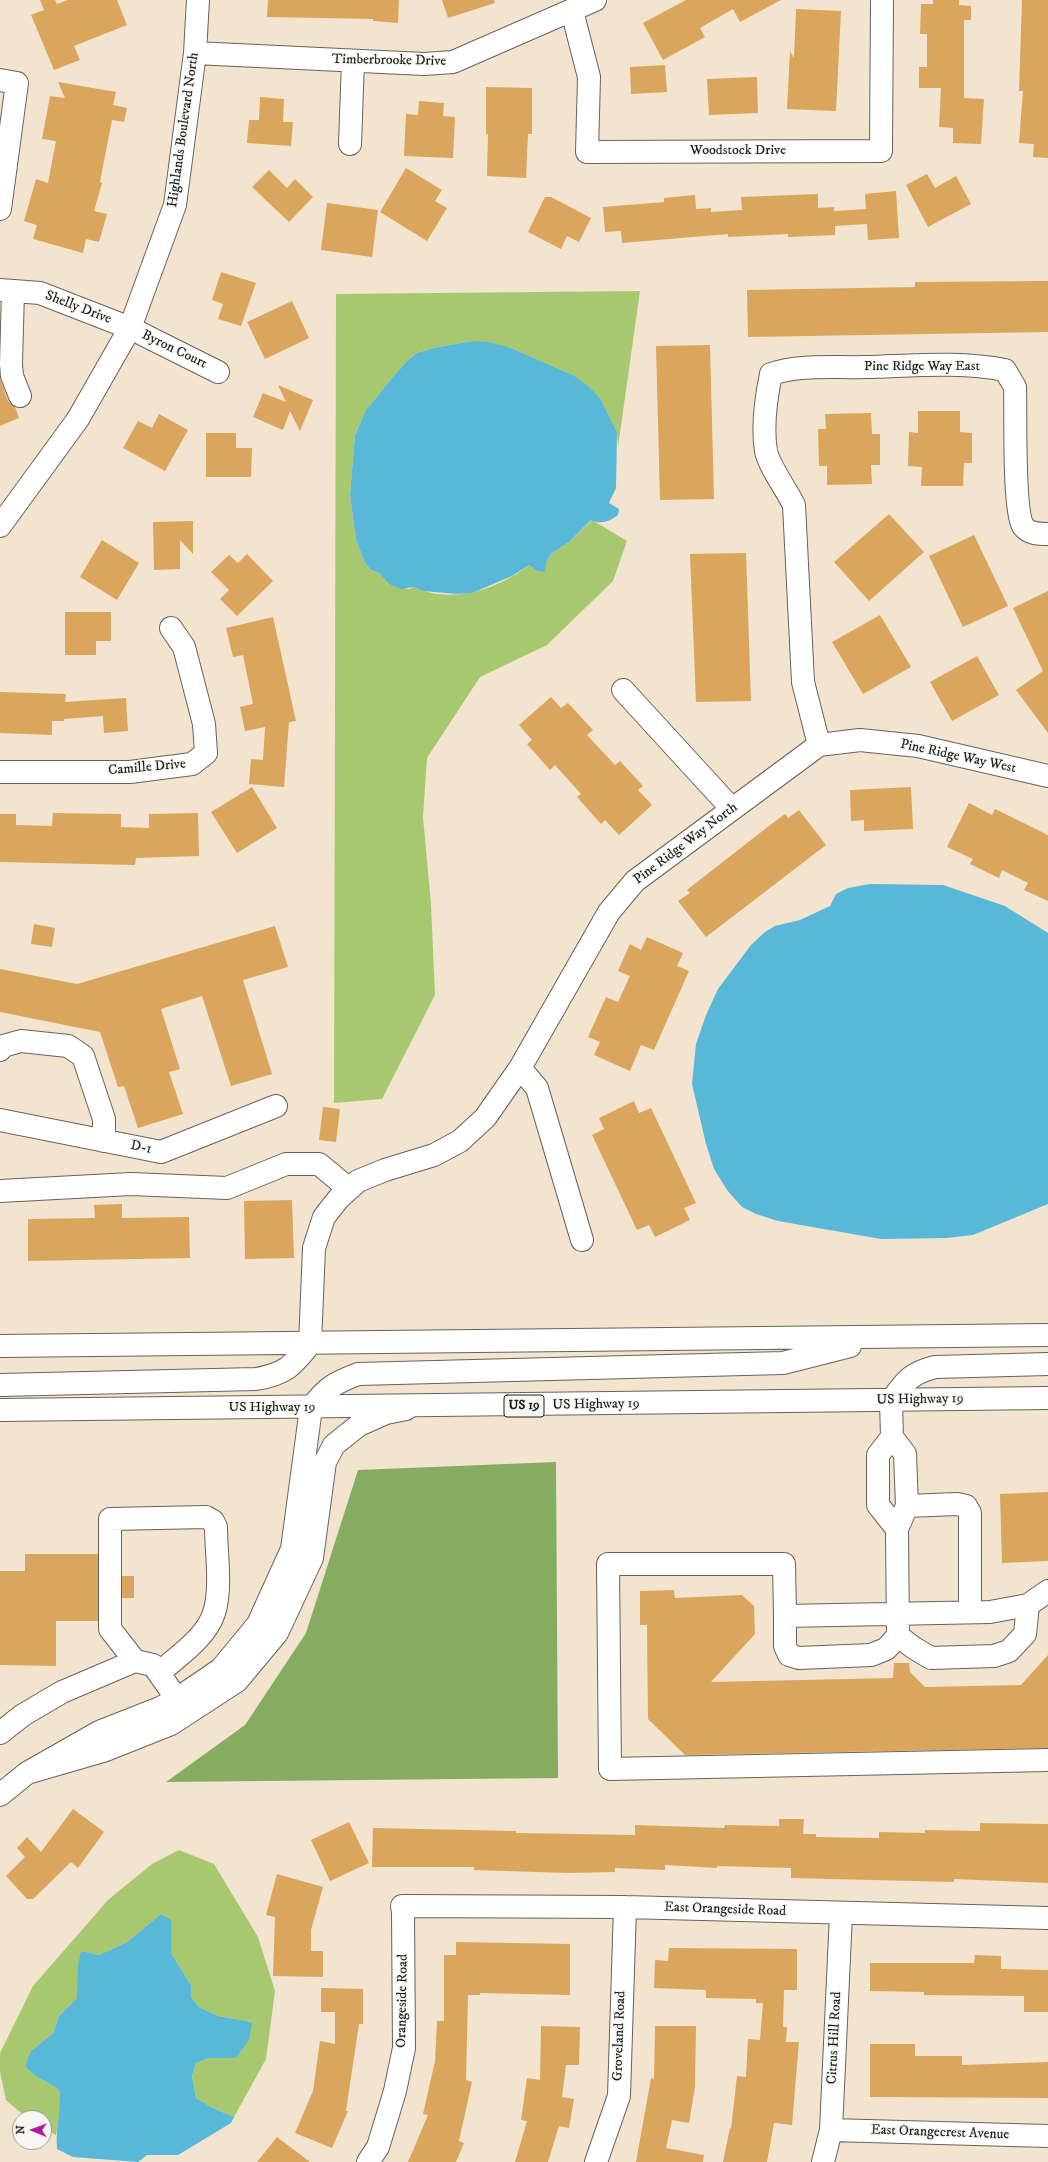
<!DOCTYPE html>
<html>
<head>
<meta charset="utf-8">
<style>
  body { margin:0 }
  #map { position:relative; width:1048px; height:2162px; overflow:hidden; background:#f3e4cf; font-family:"IM FELL DW Pica",serif }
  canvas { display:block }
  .north { position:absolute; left:12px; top:2110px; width:40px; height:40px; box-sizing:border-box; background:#f6f6f2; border:1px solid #9f9f9c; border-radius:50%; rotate:271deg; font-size:11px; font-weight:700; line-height:16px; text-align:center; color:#1c1c1c }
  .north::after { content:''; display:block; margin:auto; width:14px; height:18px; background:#b5179e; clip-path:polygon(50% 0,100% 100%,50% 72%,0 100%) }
</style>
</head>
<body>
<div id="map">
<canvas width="1048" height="2162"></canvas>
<div class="north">N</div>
</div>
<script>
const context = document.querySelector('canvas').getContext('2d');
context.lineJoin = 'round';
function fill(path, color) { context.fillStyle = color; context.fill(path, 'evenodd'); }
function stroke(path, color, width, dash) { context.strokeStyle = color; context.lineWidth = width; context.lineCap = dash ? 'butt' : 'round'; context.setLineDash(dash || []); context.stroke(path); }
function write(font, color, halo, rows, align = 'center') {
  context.font = font + ' "IM FELL DW Pica",serif'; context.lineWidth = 3; context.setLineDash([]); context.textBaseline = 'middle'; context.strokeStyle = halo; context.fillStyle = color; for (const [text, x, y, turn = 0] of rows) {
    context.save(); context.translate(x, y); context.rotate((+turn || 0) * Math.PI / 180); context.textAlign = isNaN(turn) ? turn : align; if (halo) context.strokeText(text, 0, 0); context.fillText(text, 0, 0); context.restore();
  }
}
fill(new Path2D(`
  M640 291 618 447 617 432 600 398 573 375 511 348 472 341 433 348 417 353 408 360 393 377 366 410 355 435 350 495 356 540 365 563 371 570 379 573 389 584 409 589 414 587C451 605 499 589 529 565L537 571 546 563 551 554 569 542 592 520 627 541 613 581 547 645 480 677 427 758 423 817 431 904 435 995 382 1099 334 1103 336 294Z
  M179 1850 214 1864 258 1937 275 1991 266 2059 234 2117 213 2108 196 2098 192 2076 196 2063 209 2058H236L252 2022 218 2016 199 2007 191 1997V1985L171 1953V1921L161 1914 127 1942 99 1955 81 1951 77 1998 59 2016 53 2033 30 2052 25 2066C34 2078 47 2081 59 2090L61 2105 56 2135 44 2128V2118H27L6 2100 0 2072V2053L33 1986 108 1900 152 1864Z`), '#a8c870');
fill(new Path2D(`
  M556 1462 558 1778 166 1782 245 1725 306 1633 358 1470Z`), '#86ac62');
fill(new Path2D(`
  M472 341 489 342 511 348 573 375 587 385 600 398 617 432 616 488 609 503 619 509 618 515C611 521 600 525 591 520L569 542 551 554 546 563 545 572 537 571 529 565 512 576 472 593 457 594 423 591 414 587 401 589 389 584 379 573 371 570 365 563 356 540 350 495 355 435 366 410 393 377 408 360 417 353 433 348Z
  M870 884 943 885 1005 906 1048 933V1204L973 1235 946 1238 881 1239 778 1221 756 1214 742 1207 727 1190 714 1169 706 1144 692 1084 696 1044 706 1015 718 989 751 945 765 932 775 926 800 920 830 906 836 894 848 888Z
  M161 1914 171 1920V1953L191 1985V1997L199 2007 218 2016 252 2022 249 2040 236 2058H209L196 2063 192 2076 196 2098 213 2108 234 2117 231 2123 178 2155H147L138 2162 73 2157 57 2149C55 2128 62 2111 59 2090 47 2081 34 2078 25 2066L30 2052 53 2033 59 2016 77 1998 78 1966 81 1951 99 1955 127 1942Z`), '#59b7d7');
fill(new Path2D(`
  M40 0H55L57 4 68 0H117L127 25 74 46 80 60 54 70 31 15 44 10Z
  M268 0H399L398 23 373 21V19L267 17Z
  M442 0H494L495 3 448 18Z
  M686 0H781L740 22 733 9 700 28 705 37 663 60 643 23Z
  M933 0H959V5L971 6V20H964V98L984 99 981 144 953 143V128L939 127 941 88H919V67H927V34H920L921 4H933Z
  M1022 0H1048V158L1033 157 1034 144 1019 143 1023 91H1019Z
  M796 9 841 11 836 111 787 109 790 51 794 58Z
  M665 65 667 92 631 94 630 67Z
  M757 77 758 113 709 115 707 79Z
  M58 82 116 92 113 105 127 108 124 122 112 120 100 182 102 183 94 211 107 214 99 242 86 239 83 253 33 239 37 225 24 221 36 179 48 183 56 141 42 139 50 96 65 98Z
  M486 87 532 88V134H528L526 178 487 176 488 134H486Z
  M260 97 284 99 283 122H293L291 146 247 143 249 120H259Z
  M419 101 444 103 443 116 455 117 453 158 404 156 406 114 418 115Z
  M406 168 442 190 435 201 447 208 427 241 380 212Z
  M269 170 287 188 295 179 313 197 289 222 252 187Z
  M927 174 935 188 956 176 971 204 928 227 906 185Z
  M896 191 899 238 868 240 867 224 835 226V235L788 237V234L728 237V234L622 243 621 231 605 232 603 207 664 202V198L695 195 696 209 711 208V212L742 210 741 197 818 194V208L834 207V211L866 209 865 194Z
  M545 197H551L591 218 579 242 567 236 561 249 528 232Z
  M327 203 378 210 372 257 321 250Z
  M221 272 256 283 241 326 218 319 223 304 212 300Z
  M1048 281V332L748 337 747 290 915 287V282Z
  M292 301 309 338 265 359 247 322Z
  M710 345 714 499 660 500 656 346Z
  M0 379 8 401 15 407 19 418 0 426Z
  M278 385 313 400 300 431 290 411 283 430 253 417 263 393 286 402Z
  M918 411H960V432L972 433V463H964L963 486H921L922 467 908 466 909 432 918 433Z
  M871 413 872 434H880V465H871L872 484 827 485V466H819L818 429H826L825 414Z
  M159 414 188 430 165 471 123 448 138 421 152 428Z
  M206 433H236V448H252L251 477H206Z
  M889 514 924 552 869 601 834 562Z
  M193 521V554L180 540V569L154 570 153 522Z
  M974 535 1008 606 963 627 929 556Z
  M102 540 139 563 117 600 80 577Z
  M746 553 751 701 696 702 690 554Z
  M247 554 273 581 237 616 220 599 229 590 211 572 229 555 238 563Z
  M1048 591V733L1016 690 1043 671 1013 608Z
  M65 612H111V641H96V655H65Z
  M880 615 911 667 863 694 832 642Z
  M273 617 296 721 289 722 284 787 249 784 251 759 263 760 265 727 245 731 240 707 253 704 243 655 233 657 226 628Z
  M977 656 999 695 952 721 930 682Z
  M0 692 66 694 65 702 126 698 128 731 104 733 103 716 64 719V721H52V735L0 733Z
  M551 697 561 708 568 703 593 730 587 735 615 765 620 761 643 786 638 790 652 805 619 835 605 820 601 824 577 797 581 794 555 765 550 770 527 744 532 740 519 725Z
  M252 787 277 828 237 853 211 812Z
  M911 787 913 829 864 831V820L851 821 850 790Z
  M969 803 992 815 995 809 1048 835V901L1024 890 1028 883 1002 870 999 878 970 864 973 859 947 847Z
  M799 810 826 845 706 937 678 901 690 893 687 890 765 829 785 814 788 818Z
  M53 813 121 814V827L149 828V814L198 813 199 856 136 858 135 865 0 862V814H16V825L52 826Z
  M34 924 55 928 52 947 31 944Z
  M275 926 288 967 243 980 272 1074 231 1086 202 996 161 1009 180 1069 169 1072 183 1114 138 1128 124 1086 118 1087 100 1032 0 1012V969L77 984Z
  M647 937 683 953 677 966 689 971 654 1050 641 1045 630 1071 594 1055 600 1042 588 1037 606 997 618 1002 630 976 618 971 630 944 641 950Z
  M634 1101 639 1113 651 1108 696 1203 684 1208 690 1220 655 1237 649 1225 637 1230 592 1135 604 1129 599 1118Z
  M323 1107 340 1109 336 1142 319 1140Z
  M292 1200 294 1258 245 1259 244 1201Z
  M122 1204V1218L189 1217 190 1258 28 1261V1219L95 1218 94 1205Z
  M1048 1492V1561L1002 1563 1000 1494Z
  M25 1554H98V1621H56V1666L0 1665V1571H25Z
  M122 1576H134V1598H122Z
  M674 1590 675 1598 742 1595 754 1606 755 1634 711 1682 893 1678 894 1663H909L910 1672 925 1687 1021 1685 1048 1655V1748L685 1755 648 1719 647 1625H640V1591Z
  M73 1809 104 1832 78 1868 71 1862 33 1899H27L6 1876 25 1857 17 1848 27 1837 41 1852Z
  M779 1819H804L803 1834H816V1837L879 1838V1832L925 1833V1830L980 1831V1823L1048 1824V1883L954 1879V1882L791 1878V1868L717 1866V1868L665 1865V1870L615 1868V1872L568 1873 474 1870V1867H372L373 1828 516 1831V1833L635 1835V1825L724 1828 725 1825 779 1826Z
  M349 1822 369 1863 330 1881 311 1840Z
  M277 1874 323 1887 311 1930V1951H323V1977L273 1976 275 1917 266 1915Z
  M456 1942 570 1944V1995L480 1993V1995H468L466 2080 472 2082 459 2141 464 2143 456 2162H408L428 2115 423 2114 435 2061 437 2021H444V1955H456Z
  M669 1948 797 1949V1990H784L783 2027H787L786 2042H799L792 2125 774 2123 767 2162H723L730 2128 731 2129 737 2076 746 2077 748 2039 760 2040 763 2003H756V1999L706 1998V1990L654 1988 655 1960 668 1961Z
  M975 1955 1001 1956V1969L1048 1970V2012H1024V1996L924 1995V1992L870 1991V1963H974Z
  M321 1988 363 1989V2024H359L346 2111H348L332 2148 295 2133 313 2091 320 2041 335 2044V2012H321Z
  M541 2026 580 2027 579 2065H566L562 2097 574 2099 569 2128 559 2126 548 2162H515L527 2121 521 2120 527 2078 540 2080Z
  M655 2026H696L695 2087 689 2123 672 2120 666 2148 704 2155 703 2162H636L651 2078 654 2079Z
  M870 2044H915V2056H962V2065L1048 2062V2098L870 2097Z
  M277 2137 310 2162H257Z`), '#daa55c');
const minor = new Path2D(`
  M572 11 589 77 587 152 881 151 882 0
  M195 53 424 64 453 62 595 0
  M0 80 17 83 0 209
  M350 144 353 61
  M0 290 40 293 130 328 218 372
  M13 291 11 364 12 376 20 396
  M0 526 78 419 130 328 175 205 195 53 198 0
  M623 690 732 809
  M819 745 803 682 794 505C786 489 769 466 766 451 762 427 766 398 771 374 800 364 835 368 865 367 911 366 959 361 1005 370L1015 387C1016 412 1013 509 1023 526 1029 534 1039 534 1048 534
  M0 772H130L192 764 206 753 204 724 184 647 171 628
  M0 1050 3 1046 21 1041 68 1046 83 1056 104 1119V1141
  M520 1068 537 1088 582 1240
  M0 1120 161 1152 276 1106
  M0 1191 131 1184 227 1188 286 1164H319L349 1189
  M310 1344 314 1248 324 1217 339 1198 358 1181 385 1170 434 1155 460 1141 485 1118 520 1068 609 912 635 881 819 745 860 740 918 746 1048 776
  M891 1401 892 1437 905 1454 907 1506 897 1529 898 1636 914 1648 931 1658 994 1656 1009 1651 1025 1634 1028 1605
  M892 1437 878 1455V1505L897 1529
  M907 1506 957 1504 966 1506 970 1513V1612
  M1048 1591 1028 1605 990 1612 785 1616 784 1564H608L610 1769 1048 1760
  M785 1616V1646L789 1655 799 1658 871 1655 886 1649 898 1636
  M135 1661 110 1629V1519L206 1517 213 1521 216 1527C216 1552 222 1588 214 1613 206 1638 178 1656 159 1673
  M0 1733 23 1715 62 1692 135 1661 153 1665 177 1699
  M27 1773 103 1751 171 1724 237 1681 277 1633 312 1558 325 1462 334 1445 359 1425 386 1413 406 1409
  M0 1795 27 1773 99 1732 160 1708 177 1699 221 1669 258 1624 292 1549 311 1408
  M831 2130 1048 2136
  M368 2162 378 2147 395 2091 404 2048 403 1912 402 1906 625 1907 1048 1918
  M596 2162 619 2096 625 1907
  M823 2162 831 2130 841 1914`);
const highway = new Path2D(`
  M0 1346 1048 1335
  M0 1385 256 1379C286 1374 292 1366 310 1344
  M891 1401C905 1381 911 1373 935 1367L1048 1364
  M311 1408C326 1388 334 1383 358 1374L783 1363 850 1346
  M0 1410 1048 1398`);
stroke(minor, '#67625b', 24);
stroke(highway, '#67625b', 24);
stroke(minor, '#fff', 22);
stroke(highway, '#fff', 22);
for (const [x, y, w] of [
  [524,1406,40]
]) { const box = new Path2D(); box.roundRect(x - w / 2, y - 11, w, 22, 3); context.fillStyle = '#f6f6f2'; context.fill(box); stroke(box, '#1c1c1c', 1); }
write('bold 13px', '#1c1c1c', null, [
  ["US 19",524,1406]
]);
write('14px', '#1c1c1c', '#f6f6f2', [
  ["Timberbrooke Drive",389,61,1],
  ["Highlands Boulevard North",184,130,-82],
  ["Woodstock Drive",738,151],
  ["Shelly Drive",78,308,21],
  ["Byron Court",174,350,26],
  ["Pine Ridge Way East",922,367],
  ["Pine Ridge Way West",958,757,12],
  ["Camille Drive",147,768,-5],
  ["Pine Ridge Way North",686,844,-37],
  ["D-1",141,1148,11],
  ["US Highway 19",920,1400,-1],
  ["US Highway 19",596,1405,-1],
  ["US Highway 19",272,1408],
  ["East Orangeside Road",725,1910,2],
  ["Orangeside Road",403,2001,-89],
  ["Groveland Road",620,2036,-88],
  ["Citrus Hill Road",835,2038,-87],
  ["East Orangecrest Avenue",940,2133,2]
]);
</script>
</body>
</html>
